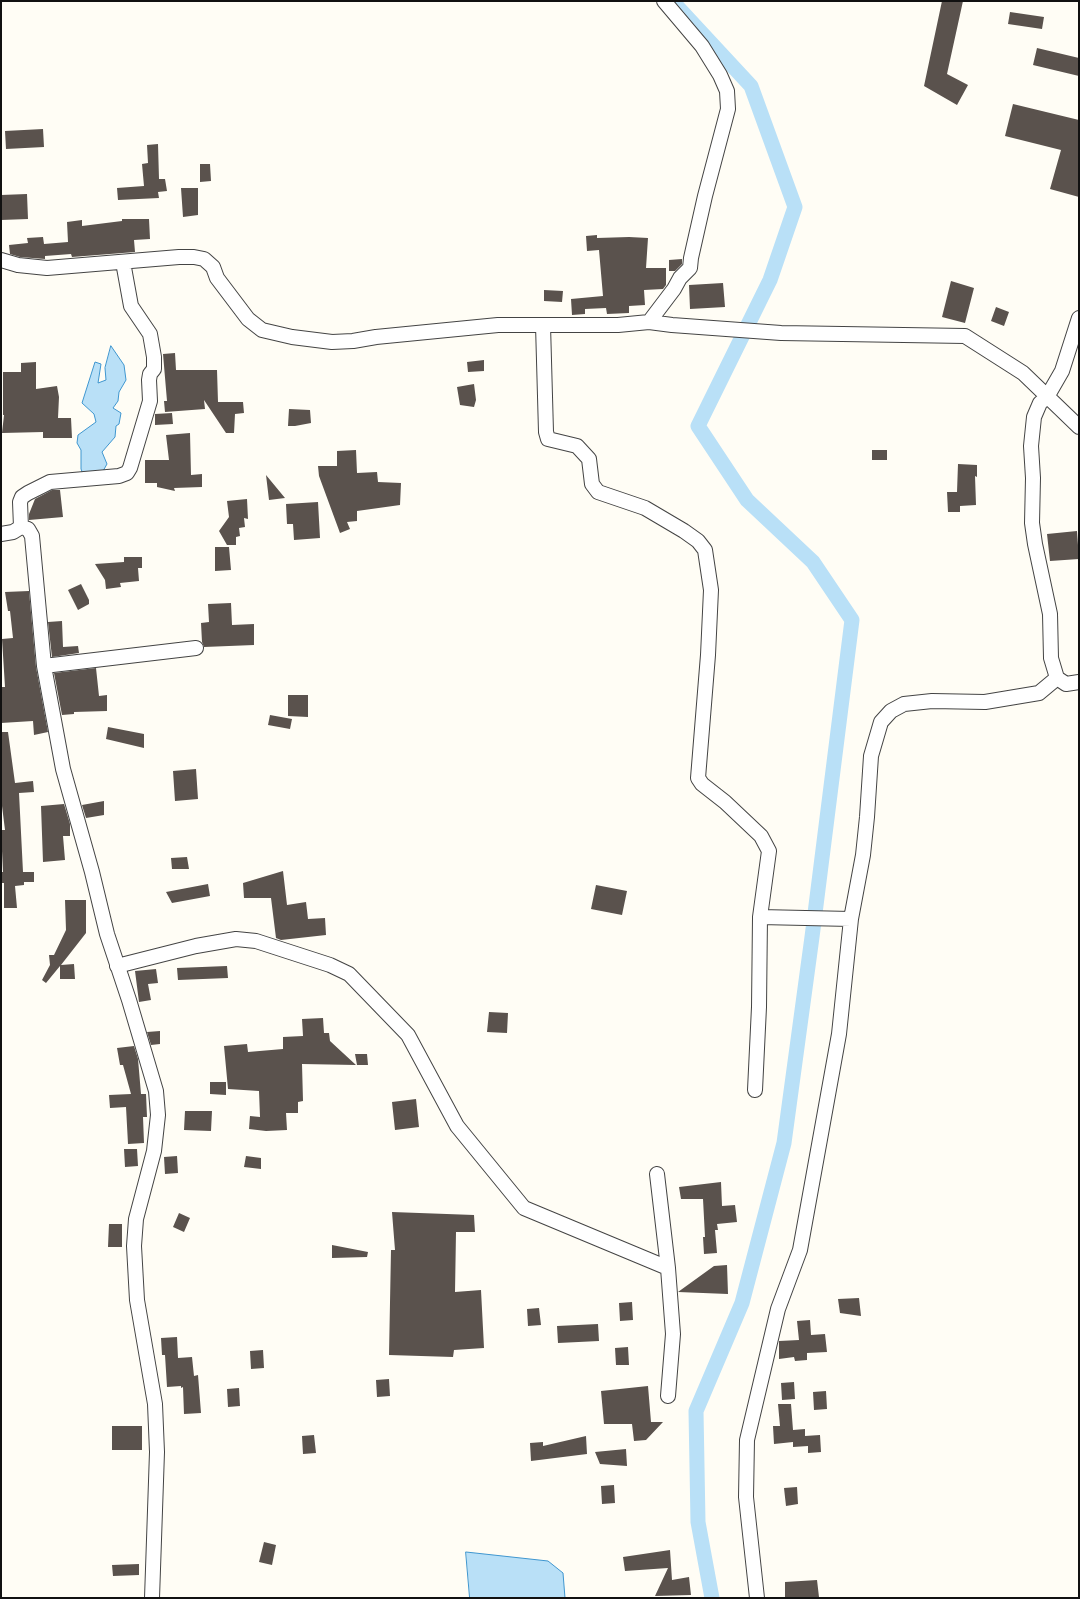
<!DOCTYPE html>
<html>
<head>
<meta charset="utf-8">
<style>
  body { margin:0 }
  #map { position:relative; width:1080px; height:1599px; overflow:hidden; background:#fffdf5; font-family:"Roboto Serif",serif }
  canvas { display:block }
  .frame { position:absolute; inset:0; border:2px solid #111; pointer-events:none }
</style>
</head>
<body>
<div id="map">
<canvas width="1080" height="1599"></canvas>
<div class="frame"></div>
</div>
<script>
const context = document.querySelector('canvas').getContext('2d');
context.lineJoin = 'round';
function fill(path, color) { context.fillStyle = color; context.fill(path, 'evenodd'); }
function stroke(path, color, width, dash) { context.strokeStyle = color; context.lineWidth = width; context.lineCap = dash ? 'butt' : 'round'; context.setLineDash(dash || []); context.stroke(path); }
const water = new Path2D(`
  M111 346 124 365 126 380 119 392 118 401 113 408 121 413 119 424 116 426 115 437 102 452 107 464 99 478 85 479 81 469V450L77 443 78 435 96 422 94 414 82 403 95 362 101 364 98 383 106 380 105 368Z
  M466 1552 548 1561 563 1573 565 1598H470Z`);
fill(water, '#b9e0f7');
stroke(water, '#3f96cf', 1);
stroke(new Path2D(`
  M672 1 751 86 795 207 770 280 698 426 747 500 813 562 852 620 812 937 784 1143 742 1303 696 1411 698 1522 712 1598`), '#b9e0f7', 15);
fill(new Path2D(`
  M942 1H963L947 74 968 85 957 105 924 86Z
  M1010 12 1044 17 1042 29 1008 24Z
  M1037 48 1079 58V76L1033 65Z
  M1013 104 1079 120V197L1050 189 1061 150 1005 136Z
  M43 129 44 147 6 149 5 131Z
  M158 144 159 179H165L167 191 158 192 159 198 118 200 117 188 144 186 142 164 148 163 147 145Z
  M200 164H210L211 181 200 182Z
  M181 188H198V215L183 217Z
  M27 194 28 219 1 220V195Z
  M122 219H149L150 239 134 240 135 252 72 257 71 254 45 256V259L20 257 10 254 9 245 28 243 27 238 43 237 44 244 68 242 67 222 82 220V226L122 221Z
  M597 235V238L629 237 648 238 646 268H666V285L663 289 644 290 645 305 629 306V313L607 314 606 308 585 309V314L572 315 571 299 603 296 599 250 587 251 586 236Z
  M682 259V264L675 271H669V260Z
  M951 281 974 288 965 323 942 317Z
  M723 283 725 307 690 309 689 285Z
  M544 290 563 291 562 302 544 301Z
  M996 307 1009 312 1004 326 991 321Z
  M175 353 176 370H217L218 402H243L244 413 235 414 234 433H226L204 400 205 409 165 412 164 401H167L163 354Z
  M484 360V371L468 372 467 362Z
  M36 362V389L57 386 59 397 58 418H71L72 438H43V432L2 433 4 415H3V372H21V363Z
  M474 384 476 400 474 407 460 405 457 387Z
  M289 409 310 410 311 423 295 426H288Z
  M172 413 173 424 155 425V414Z
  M190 433 191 475 202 474V487L174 488 175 491 157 487V483H145V460H169L166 435Z
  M356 450 357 473 377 472 378 482 401 483 400 505 357 511V521L347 522 350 529 340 533 319 476 318 466H337V451Z
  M872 450H887V460H872Z
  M958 464 977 465V477L975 476 976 505 960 506V512H948L947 492H957Z
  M266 475 285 498 269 500Z
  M52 490H60L63 517 29 520V514L35 499Z
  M247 499 248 519 244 518 245 527 239 528 240 536 236 537V545H227L219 531 229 517 227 501Z
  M318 502 320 538 294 540 293 524H287L286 504Z
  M1077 531 1079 559 1050 561 1047 534Z
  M215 547H229L231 570 215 571Z
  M124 557H142V568H138L139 581 120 583 121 587 106 589 105 580 95 564 124 562Z
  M81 584 89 600V604L78 610 68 590Z
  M29 591 36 667 48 732 34 735 33 721 1 723V687H5L2 639 13 638 10 611H8L5 592Z
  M231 603 232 625 254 624V645L204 647 202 642 201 623 209 622 208 604Z
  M62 621 63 647 78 646 79 653 52 657 48 622Z
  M96 668 99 696 107 695V711L74 712V714L62 715 54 673Z
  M288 695H308V717L288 716Z
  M270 715 292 719 290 729 268 725Z
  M108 727 144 734V748L106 739Z
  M1 732H8L15 783 33 781 34 792 19 793 23 872H34V882H24V885L15 886 17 908H4V883H1V872H3L1 830H5L1 798Z
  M196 769 198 799 175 801 173 771Z
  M104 801V815L86 818 82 805Z
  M64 804 70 824V836H63L65 860 43 862 41 806Z
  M187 857 189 869H172L171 858Z
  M283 871 287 905 306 902 308 919 325 918 326 935 281 940 276 938 271 898H244L243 883Z
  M208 884 210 896 172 903 166 892Z
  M596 885 627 891 622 915 591 909Z
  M65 900H86V933L61 965 74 964 75 979H60V966L46 983 42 980 50 965 49 955H54L66 930Z
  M227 966 228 978 178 980 177 968Z
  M156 969 158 983 148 984 151 1000 139 1002 135 971Z
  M489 1012 508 1013 507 1033 487 1032Z
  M323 1018 324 1033H329L330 1041 356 1065 302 1064 303 1101 298 1102V1113H286L287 1130 266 1131 249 1129 250 1116 260 1117 259 1091 228 1089 224 1046 247 1044 248 1052 283 1049V1037L303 1036 302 1019Z
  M160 1031V1044L151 1045 147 1032Z
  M134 1046 138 1059 141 1094H146L147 1117H143L144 1143 128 1144 126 1107 110 1108 109 1095 131 1094 123 1065H120L117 1048Z
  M355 1054H367L368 1065H357Z
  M210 1082H226V1095L210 1094Z
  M416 1099 419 1127 395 1130 392 1102Z
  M185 1111H212L211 1131 184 1130Z
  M124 1149H137L138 1166 125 1167Z
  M177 1156 178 1173 165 1174 164 1157Z
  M246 1156 261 1158V1169L244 1167Z
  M721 1182 722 1206 735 1205 737 1222 717 1224 718 1230H715L717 1253 704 1254 703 1237H705L703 1199H681L679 1187Z
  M392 1212 474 1215 475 1232H456L455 1292 481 1290 484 1348 454 1350 453 1357 389 1355 391 1250H395Z
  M179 1213 190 1218 184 1232 173 1227Z
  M109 1224H122V1247H108Z
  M332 1245 368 1252 367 1257 332 1258Z
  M727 1265 728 1294 678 1292 714 1266Z
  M859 1298 861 1316 840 1313 838 1299Z
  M632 1302 633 1320 620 1321 619 1303Z
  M539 1308 541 1325 528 1326 527 1309Z
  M810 1320 811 1335 825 1334 827 1352 807 1353V1360L795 1361 794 1357 779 1359V1341L799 1340 797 1321Z
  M598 1324 599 1341 558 1343 557 1326Z
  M177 1337 178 1358 192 1357 194 1376 198 1375 201 1413 184 1414 183 1387 181 1388V1386L167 1387 165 1355H162L161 1338Z
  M628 1347 629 1365H616L615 1348Z
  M263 1350 264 1368 251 1369 250 1351Z
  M389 1379 390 1396 377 1397 376 1380Z
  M794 1382 795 1399 782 1400 781 1383Z
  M648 1386 651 1422H663L646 1440 634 1441 632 1424H604L601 1391Z
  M239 1388 240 1406 228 1407 227 1389Z
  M826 1391 827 1409 814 1410 813 1392Z
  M778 1404H791L793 1430 805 1429V1436L820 1435 821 1452 808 1453V1446L793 1447V1442L774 1444 773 1426H780Z
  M112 1426H142V1450H112Z
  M314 1435 316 1453 303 1454 302 1436Z
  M586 1436 587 1454 531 1461 530 1443 543 1442V1446Z
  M626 1449 627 1466 600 1464 595 1452Z
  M614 1485 615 1503 602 1504 601 1486Z
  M797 1487 798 1504 786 1506 784 1488Z
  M264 1542 276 1545 272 1565 259 1562Z
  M670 1550 672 1580 689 1577 691 1595 655 1596 668 1568 625 1571 623 1557Z
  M139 1564V1575L113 1576 112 1565Z
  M817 1580 819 1597 785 1598V1582Z`), '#5a524d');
const street = new Path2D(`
  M1 260 18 265 47 268 179 257H194L204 259 213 267 217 278 248 319 262 330 292 337 332 342 353 341 376 337 498 325H618L649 322 672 325 781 333 965 336 1023 373 1079 427
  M1079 318 1062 371 1047 397 1040 403 1034 417 1031 446 1033 478 1032 523 1035 544 1050 614 1051 658 1057 678 1066 684 1079 682
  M649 322 674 289 680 278 690 268 691 258 705 196 728 109 727 91 720 75 702 46 664 1
  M543 325 546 432 548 439 577 446 589 459 592 484 598 492 645 508 684 531 698 541 705 550 711 590 708 655 698 778 702 784 725 802 761 836 769 851 760 917 759 1007 755 1090
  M21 527 28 529 32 536 44 666 63 769 92 872 107 934 129 1000 156 1091 158 1115 154 1151 136 1219 134 1246 137 1300 155 1404 157 1452 152 1598
  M1 534 13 532 21 527 20 502 22 497 28 493 50 482 119 476 127 473 130 468 150 401 149 380 150 374 154 369V357L150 334 131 306 123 262
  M44 666 196 648
  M760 917 851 919
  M117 966 196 946 236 939 256 941 330 965 349 974 408 1035 457 1126 524 1208 668 1268
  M657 1174 668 1268 673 1334 668 1396
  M757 1598 746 1497 747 1440 778 1309 800 1250 839 1034 851 919 863 855 867 817 871 756 881 722 891 711 904 704 932 701 985 702 1039 693 1057 678`);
stroke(street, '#444', 16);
stroke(street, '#fff', 14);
</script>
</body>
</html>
